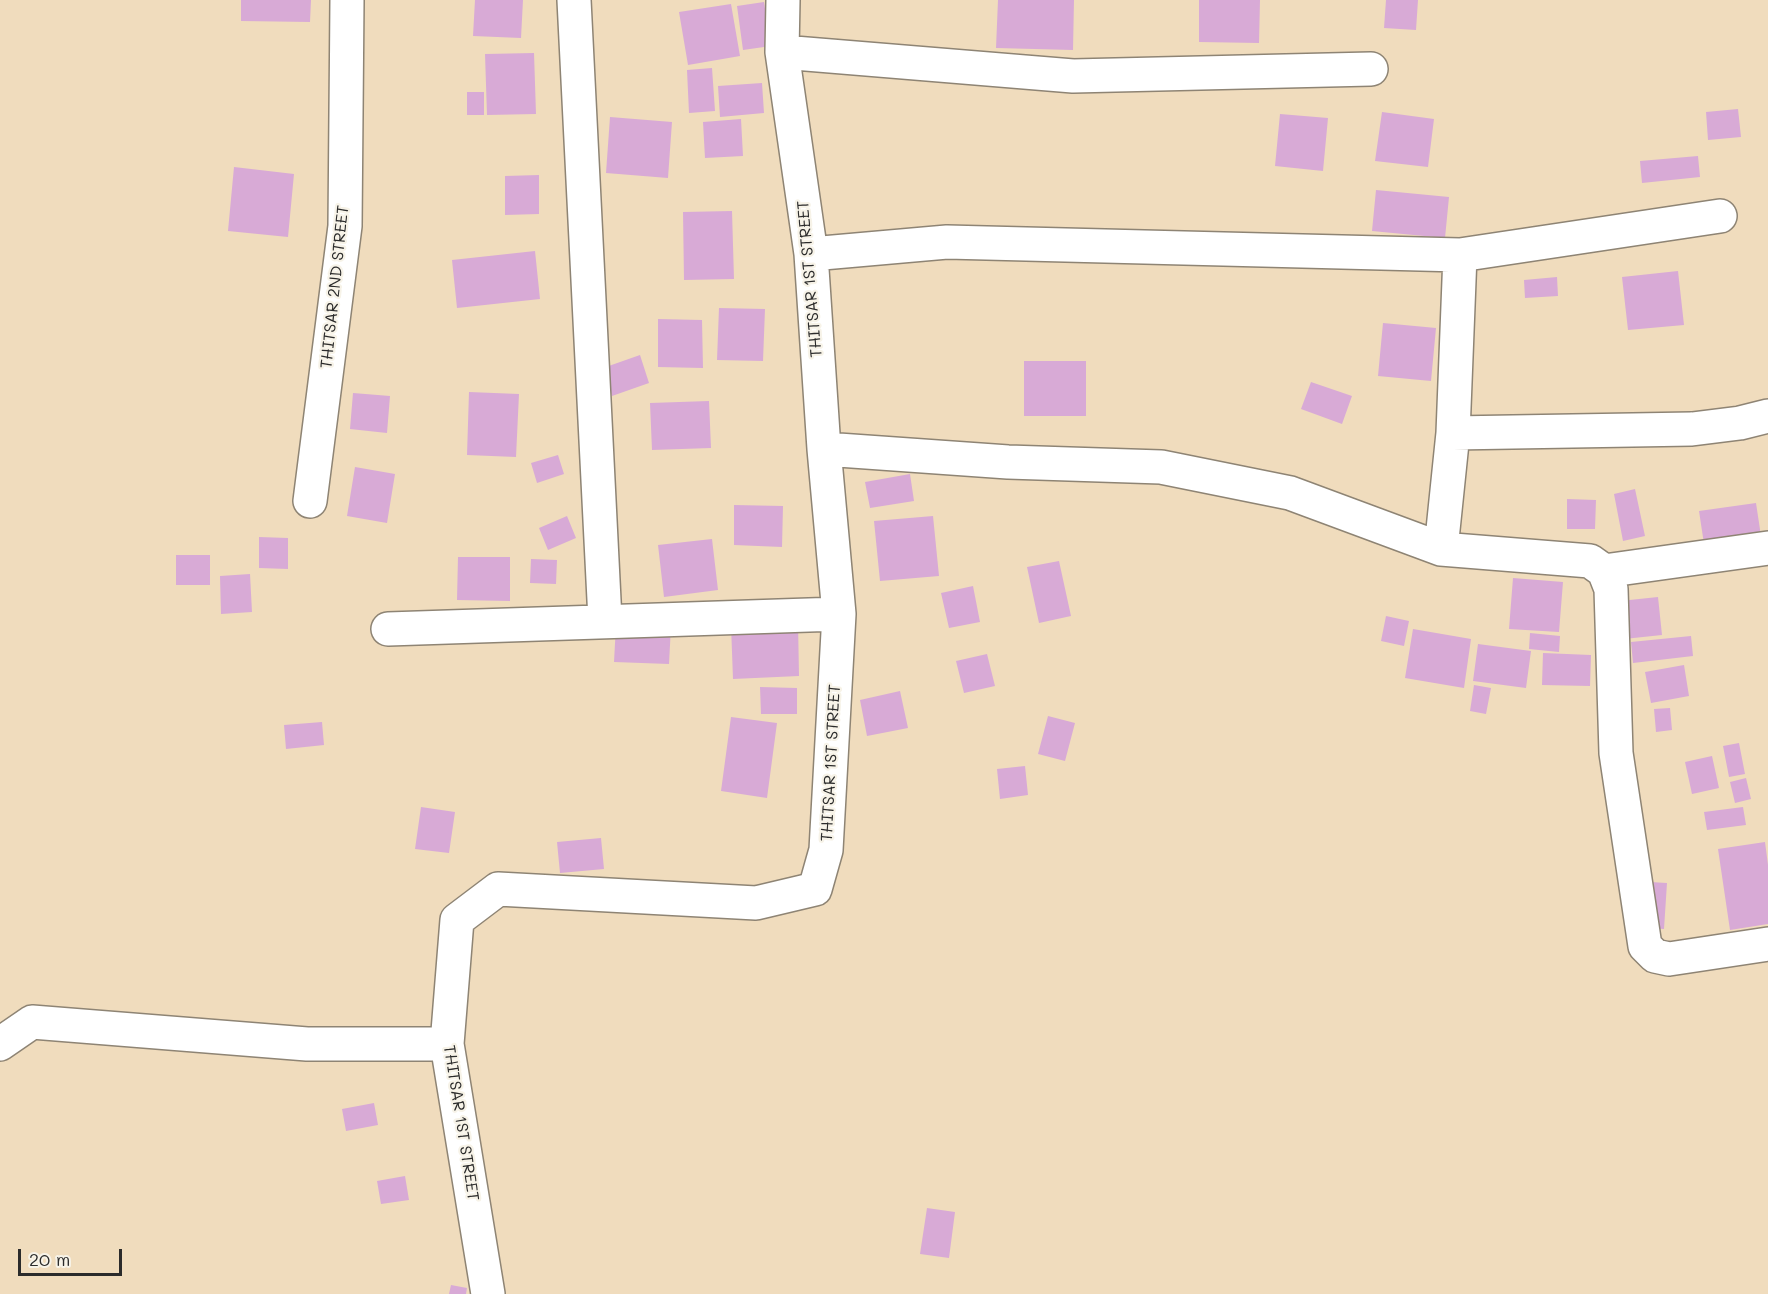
<!DOCTYPE html>
<html>
<head>
<meta charset="utf-8">
<style>
  body { margin:0 }
  #map { position:relative; width:1768px; height:1294px; overflow:hidden; background:#f0dcbd; font-family:Mali,sans-serif }
  canvas { display:block }
  .scale { position:absolute; left:18px; top:1249px; width:104px; height:27px; box-sizing:border-box; border:3px solid #2b2b2b; border-top:0; padding-left:8px; font-size:18px; line-height:21px; white-space:nowrap; color:#2b2b2b; -webkit-text-stroke:4px #f7f3e8; paint-order:stroke }
</style>
</head>
<body>
<div id="map">
<canvas width="1768" height="1294"></canvas>
<div class="scale">20 m</div>
</div>
<script>
const context = document.querySelector('canvas').getContext('2d');
context.lineJoin = 'round';
function fill(path, color) { context.fillStyle = color; context.fill(path, 'evenodd'); }
function stroke(path, color, width, dash) { context.strokeStyle = color; context.lineWidth = width; context.lineCap = dash ? 'butt' : 'round'; context.setLineDash(dash || []); context.stroke(path); }
function write(font, color, halo, rows, align = 'center') {
  context.font = font + ' Mali,sans-serif'; context.lineWidth = 4.5; context.setLineDash([]); context.textBaseline = 'middle'; context.strokeStyle = halo; context.fillStyle = color; for (const [text, x, y, turn = 0] of rows) {
    context.save(); context.translate(x, y); context.rotate((+turn || 0) * Math.PI / 180); context.textAlign = isNaN(turn) ? turn : align; if (halo) context.strokeText(text, 0, 0); context.fillText(text, 0, 0); context.restore();
  }
}
fill(new Path2D(`
  M241 0H311L310 22 241 21Z
  M475 0H523L521 38 473 36Z
  M998 0H1074L1073 50 996 48Z
  M1199 0H1260L1259 43 1199 42Z
  M1386 0H1418L1416 30 1384 28Z
  M764 2 771 46 743 50 737 6Z
  M731 4 740 56 688 65 679 12Z
  M534 53 536 114 487 115 485 54Z
  M712 68 715 111 689 113 687 70Z
  M762 83 764 113 720 117 718 86Z
  M467 92H484V115H467Z
  M1738 109 1741 137 1708 140 1706 112Z
  M1382 112 1434 119 1428 167 1375 161Z
  M1280 114 1328 118 1323 171 1275 166Z
  M610 117 672 122 668 178 606 173Z
  M741 119 743 156 705 158 703 122Z
  M1698 156 1700 177 1642 183 1640 161Z
  M234 167 294 174 288 237 228 231Z
  M539 175V214L505 215V176Z
  M1376 190 1449 197 1445 238 1372 231Z
  M732 211 734 279 684 280 683 212Z
  M535 251 540 299 457 308 452 260Z
  M1678 271 1684 325 1628 330 1622 277Z
  M1557 277 1558 296 1525 298 1524 280Z
  M719 308 765 309 763 361 717 360Z
  M658 319 702 320 703 368 658 367Z
  M1383 323 1436 328 1431 381 1378 376Z
  M640 355 649 383 612 396 603 368Z
  M1024 361H1086V416H1024Z
  M1311 382 1352 396 1342 424 1301 409Z
  M469 392 519 394 516 457 467 455Z
  M353 393 390 396 387 433 350 429Z
  M709 401 711 448 652 450 650 403Z
  M558 455 564 474 537 483 531 463Z
  M355 467 395 474 387 523 347 516Z
  M910 474 914 501 870 508 865 482Z
  M1635 489 1645 536 1623 541 1614 494Z
  M1567 499 1596 500 1595 529H1567Z
  M1756 503 1761 536 1704 544 1699 511Z
  M734 505 783 506 782 547 734 545Z
  M567 516 576 538 548 550 539 528Z
  M933 516 939 576 880 581 874 521Z
  M259 537 288 538V569L259 568Z
  M712 539 718 590 664 597 658 545Z
  M176 555H210V585H176Z
  M458 557H510V601L457 600Z
  M531 559 557 560 556 584 530 583Z
  M1059 561 1071 616 1039 623 1027 567Z
  M250 574 252 612 221 614 220 576Z
  M1513 578 1563 582 1559 632 1509 629Z
  M973 586 980 622 949 628 941 593Z
  M1658 597 1662 635 1624 639 1620 601Z
  M1386 616 1409 621 1404 646 1381 641Z
  M798 622 799 676 733 679 731 625Z
  M616 625 671 626 669 664 614 662Z
  M1413 629 1471 639 1464 688 1405 678Z
  M1530 633 1560 636 1559 652 1529 649Z
  M1691 636 1693 656 1633 663 1631 642Z
  M1478 644 1531 651 1526 688 1473 681Z
  M1543 653 1591 655 1590 686 1542 685Z
  M987 654 995 686 964 693 956 661Z
  M1684 665 1689 696 1651 703 1645 672Z
  M1474 685 1491 688 1486 714 1470 711Z
  M760 687 797 688V714H761Z
  M900 691 908 728 867 736 860 700Z
  M1670 708 1672 730 1656 732 1654 709Z
  M1048 716 1075 723 1065 761 1038 754Z
  M731 717 777 723 767 798 721 791Z
  M322 722 324 745 286 749 284 725Z
  M1739 743 1745 774 1729 777 1723 746Z
  M1712 756 1719 788 1692 794 1685 762Z
  M1025 766 1028 795 1000 799 997 769Z
  M1746 778 1751 799 1735 803 1730 782Z
  M421 807 455 812 449 853 415 849Z
  M1743 807 1746 825 1707 830 1704 812Z
  M601 838 604 869 560 873 557 842Z
  M1765 842 1768 865V924L1730 930 1718 849Z
  M1650 882 1667 883 1664 929 1648 928Z
  M374 1103 378 1125 346 1131 342 1109Z
  M405 1176 409 1200 381 1204 377 1181Z
  M927 1208 955 1212 949 1258 920 1254Z
  M451 1285 467 1288 466 1294H449Z`), '#d8aad6');
const minor = new Path2D(`
  M574 0 605 620
  M782 52 1073 76 1371 69
  M811 254 947 242 1460 255 1720 216
  M1453 433 1692 429 1740 423 1768 416
  M824 449 1008 462 1161 467 1290 493 1441 549 1590 561 1604 571 1611 589 1616 753 1645 946 1655 956 1669 959 1768 944
  M310 501 345 226 347 0
  M1441 549 1453 433 1460 255
  M1604 571 1768 548
  M388 629 839 614
  M0 1044 32 1022 307 1044H447
  M488 1294 447 1044 457 920 498 889 756 903 815 889 826 850 839 614 824 449 811 254 782 52 783 0`);
stroke(minor, '#8e8474', 36);
stroke(minor, '#fff', 33);
write('16px', '#2b2b2b', '#f7f3e8', [
  ["THITSAR 1ST STREET",810,279,-95],
  ["THITSAR 2ND STREET",335,287,-84],
  ["THITSAR 1ST STREET",831,763,-87],
  ["THITSAR 1ST STREET",461,1123,81]
]);
</script>
</body>
</html>
